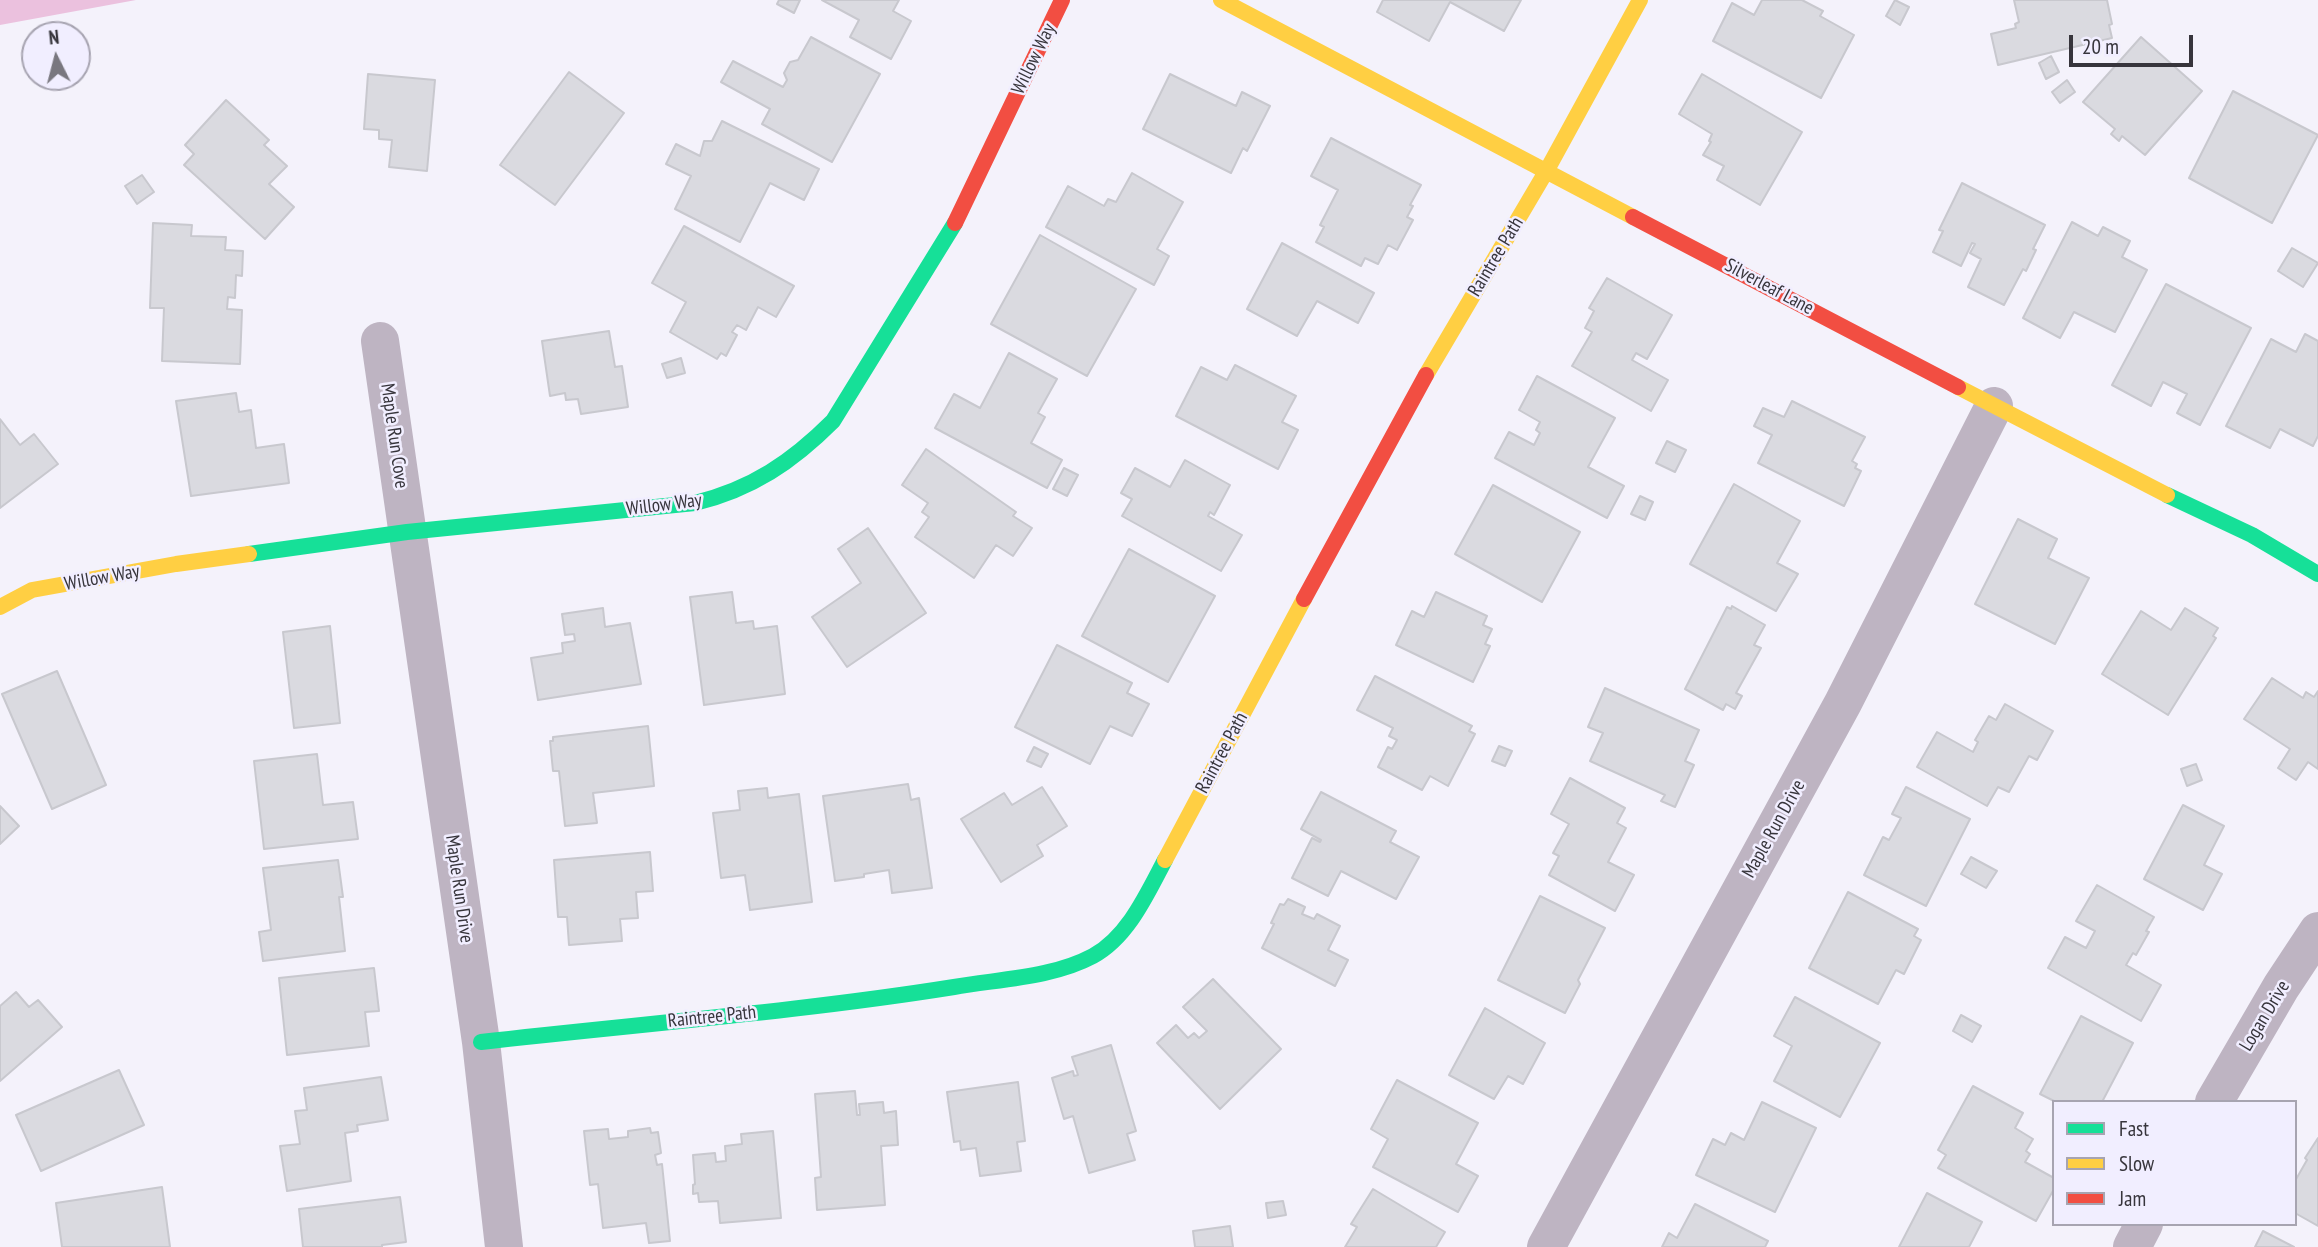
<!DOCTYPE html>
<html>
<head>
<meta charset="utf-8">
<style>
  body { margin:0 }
  #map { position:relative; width:2318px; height:1247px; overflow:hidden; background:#f4f2fb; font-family:"PT Sans Narrow",sans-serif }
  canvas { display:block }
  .legend { position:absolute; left:2052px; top:1100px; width:245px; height:126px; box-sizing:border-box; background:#f1eeff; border:2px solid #a7a4b1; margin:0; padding:9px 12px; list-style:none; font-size:21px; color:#37353c }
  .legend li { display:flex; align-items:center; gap:14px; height:35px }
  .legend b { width:35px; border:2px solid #a7a4b1 }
  .north { position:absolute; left:21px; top:21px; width:70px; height:70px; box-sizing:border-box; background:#f1eeff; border:2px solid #a7a4b1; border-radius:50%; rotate:354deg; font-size:19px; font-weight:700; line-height:28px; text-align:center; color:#37353c }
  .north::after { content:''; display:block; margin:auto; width:24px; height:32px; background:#79777f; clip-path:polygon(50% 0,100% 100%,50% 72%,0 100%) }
  .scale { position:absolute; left:2069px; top:35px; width:124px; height:32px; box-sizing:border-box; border:4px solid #37353c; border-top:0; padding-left:9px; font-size:21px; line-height:24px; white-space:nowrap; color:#37353c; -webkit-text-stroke:5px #f1eeff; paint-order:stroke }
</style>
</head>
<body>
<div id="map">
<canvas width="2318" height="1247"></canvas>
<ul class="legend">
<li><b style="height:9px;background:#16e098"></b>Fast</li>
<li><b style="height:9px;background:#ffcf43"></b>Slow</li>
<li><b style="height:9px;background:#f24e42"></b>Jam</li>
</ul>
<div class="north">N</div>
<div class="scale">20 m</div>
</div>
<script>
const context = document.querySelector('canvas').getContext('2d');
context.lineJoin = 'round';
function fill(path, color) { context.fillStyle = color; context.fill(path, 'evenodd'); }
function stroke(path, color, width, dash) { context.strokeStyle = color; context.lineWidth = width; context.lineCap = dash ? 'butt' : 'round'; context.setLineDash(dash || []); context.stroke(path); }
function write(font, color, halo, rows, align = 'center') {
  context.font = font + ' "PT Sans Narrow",sans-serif'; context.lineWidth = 5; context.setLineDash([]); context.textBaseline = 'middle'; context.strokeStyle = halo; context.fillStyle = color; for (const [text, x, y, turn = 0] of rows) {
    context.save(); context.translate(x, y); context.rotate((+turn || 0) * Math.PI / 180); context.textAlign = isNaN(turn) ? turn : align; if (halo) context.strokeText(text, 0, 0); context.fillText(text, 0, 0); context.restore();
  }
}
fill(new Path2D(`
  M0 0H136L0 25Z`), '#ebc1de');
const building = new Path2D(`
  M779 0H800L794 13 777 4Z
  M822 0H899L893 11 911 21 891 59 850 37 859 20Z
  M1383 0H1521L1504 31 1450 2 1429 41 1377 12Z
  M1762 0H1802L1823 11 1820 16 1854 35 1821 98 1713 41 1732 3 1754 15Z
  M1895 0 1909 7 1900 25 1886 16Z
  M2014 0H2107L2112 24 2109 25 2112 38 1998 65 1991 34 2016 28 2015 24 2019 22Z
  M811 37 880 74 832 162 762 124 770 109 721 82 733 61 783 87 787 80 784 73 790 62 798 60Z
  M2141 37 2202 91 2145 155 2122 136 2119 141 2111 134 2115 129 2083 102Z
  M2051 56 2059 72 2046 79 2039 63Z
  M569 72 624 113 555 205 500 165Z
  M368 74 435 80 427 171 389 167 392 140 379 139V130L364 129Z
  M1170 74 1236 106 1242 92 1270 106 1247 151 1243 148 1231 173 1143 129Z
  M1702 74 1802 132 1760 205 1717 180 1724 166 1703 155 1711 142 1709 141 1712 134 1679 114Z
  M2067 80 2075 92 2060 103 2052 92Z
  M2233 91 2318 135 2272 223 2189 178Z
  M226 100 269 140 264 145 287 166 269 184 294 207 265 239 184 165 194 154 185 145Z
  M722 121 819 169 804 200 770 183 740 242 675 209 691 176 666 164 676 144 700 156 704 141H712Z
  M1331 138 1421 185 1410 205 1413 206 1407 217 1413 220 1397 250 1388 245 1378 264 1365 258 1361 266 1316 242 1324 227 1320 225 1338 190 1311 176Z
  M1132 173 1183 202 1157 249 1169 256 1154 285 1046 227 1068 186 1104 206 1108 199 1116 202Z
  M142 175 154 192 137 204 125 186Z
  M1962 183 2045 225 2033 249 2036 250 2026 271 2023 269 2004 305 1968 287 1981 259 1970 253 1975 244 1972 243 1961 266 1933 252 1943 231 1939 230Z
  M2072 222 2098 236 2103 227 2130 241 2122 257 2147 270 2115 332 2074 312 2060 338 2023 318Z
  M153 223 192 225 191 236 226 237 225 250 243 251 242 276 236 275 235 298 228 297 227 309 242 310 240 364 162 361 164 308H150Z
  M684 226 794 286 776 317 758 307 746 330 737 325 732 332 737 335 726 356 721 353 717 359 670 332 686 302 652 283Z
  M1040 235 1136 289 1087 376 991 324Z
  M1282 243 1374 293 1358 323 1317 301 1297 336 1247 309Z
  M2292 248 2318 263 2303 287 2278 271Z
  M1607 278 1672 315 1647 359 1636 353 1632 360 1668 380 1651 411 1572 366 1592 332 1585 328 1594 311 1589 308Z
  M2166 284 2251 328 2200 425 2177 413 2187 394 2163 382 2151 406 2112 385Z
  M609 331 615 367 622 366 628 407 581 414 578 399 566 400 565 393 550 396 542 341Z
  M2305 334 2318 341V436L2313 446 2280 429 2270 448 2226 426 2271 339 2296 352Z
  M1009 353 1057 379 1038 413 1045 417 1031 443 1062 460 1047 488 935 428 954 394 980 408Z
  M681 358 685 373 667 378 662 364Z
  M1235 365 1296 396 1282 422 1298 430 1278 469 1176 416 1201 367 1227 380Z
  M1537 376 1615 418 1588 467 1624 486 1607 518 1495 458 1509 432 1534 445 1540 433 1536 430 1540 422 1519 410Z
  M236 393 239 412 251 410 256 448 284 444 289 483 191 496 176 401Z
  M1792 401 1865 437 1852 461 1857 464 1855 468 1861 471 1844 506 1758 463 1772 435 1754 426 1763 408 1784 417Z
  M0 419 20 445 34 434 58 464 0 508Z
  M1667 441 1686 450 1675 472 1656 463Z
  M926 449 1016 512 1013 516 1032 528 1013 556 996 545 974 578 915 537 929 517 922 512 928 503 902 485Z
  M1185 460 1230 485 1214 515 1210 512 1208 516 1242 535 1221 571 1122 516 1132 499 1121 493 1135 468 1170 487Z
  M1064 468 1078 475 1067 496 1053 489Z
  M1734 484 1800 521 1777 563 1798 574 1776 611 1690 564Z
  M1493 485 1580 532 1542 602 1455 554Z
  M1640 496 1653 502 1645 520 1631 514Z
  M2018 519 2057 539 2048 558 2089 578 2055 644 1975 604Z
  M868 528 926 613 847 667 812 617 861 583 838 549Z
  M1129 549 1215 596 1168 682 1082 636Z
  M732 592 736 623 753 621 754 629 777 626 785 694 704 705 690 597Z
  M1436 592 1487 616 1483 625 1492 629 1485 644 1490 646 1473 682 1396 645 1412 611 1424 617Z
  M1732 606 1765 625 1754 645 1761 648 1736 693 1742 696 1735 709 1726 704 1723 710 1685 689 1727 607 1731 609Z
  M603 608 605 627 630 623 641 684 538 700 531 658 563 653 562 643 575 641 574 634 565 635 562 614Z
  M2185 608 2218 628 2213 636 2216 638 2168 715 2102 674 2141 611 2171 630Z
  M330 626 340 723 294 728 283 632Z
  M1057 645 1132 683 1127 693 1149 704 1132 736 1110 726 1090 764 1015 727Z
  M57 671 106 785 52 809 2 694Z
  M1375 676 1472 726 1469 731 1475 734 1448 786 1430 776 1422 790 1378 767 1388 747 1392 749 1397 740 1389 736 1393 728 1357 710Z
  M2272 678 2303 698 2306 692 2314 697 2318 691V769L2308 762 2296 780 2278 768 2290 749 2244 719Z
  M1605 688 1699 730 1685 761 1694 765 1675 807 1661 801 1665 795 1590 761 1603 733 1588 727Z
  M2005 704 2053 731 2037 760 2029 756 2009 792 1998 787 1987 806 1917 767 1937 732 1973 752 1978 742 1975 740 1989 716 1996 720Z
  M648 726 654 786 593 793 597 823 565 826 559 771H553L550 741H553V737Z
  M1499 746 1512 751 1505 766 1492 761Z
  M1034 747 1048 754 1041 767 1027 761Z
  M317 754 323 805 353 802 358 839 264 849 254 761Z
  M2196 764 2202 780 2187 786 2181 769Z
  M1570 778 1625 808 1617 823 1626 828 1608 862 1634 875 1615 911 1549 875 1559 856 1553 853 1569 824 1551 814Z
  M908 784 911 800 919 798 932 888 892 893 889 870 864 874V877L835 881 823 796Z
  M1042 787 1067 826 1037 845 1043 856 1001 882 961 819 1004 793 1012 805Z
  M1906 787 1970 819 1926 906 1864 875 1883 837 1889 840 1901 818 1892 814Z
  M767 788 768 798 799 794 812 902 750 910 745 875 721 878 713 813 740 810 738 791Z
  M1321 792 1396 831 1390 842 1419 857 1396 899 1341 871 1328 896 1292 878 1312 838 1320 842 1321 840 1301 829Z
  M2183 805 2224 826 2204 865 2222 874 2203 910 2144 879Z
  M0 806 19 826 0 844Z
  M650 852 653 891 636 892 638 918 620 919 622 941 569 945 567 917H558L554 860Z
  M1971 857 1997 871 1986 888 1961 874Z
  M338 860 343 897H339L345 951 263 961 259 932 271 930 263 868Z
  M2097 885 2154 917 2146 931 2149 932 2136 955 2133 953 2126 965 2161 985 2141 1021 2048 968 2065 937 2086 948 2095 931 2076 921Z
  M1848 892 1918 929 1914 936 1921 940 1904 974 1896 970 1878 1004 1809 968Z
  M1540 896 1605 928 1578 980 1580 984 1565 1013 1498 980Z
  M1288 899 1305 907 1302 914 1314 919 1317 914 1340 926 1328 950 1348 960 1335 986 1262 948 1274 924 1271 923 1280 904 1284 905Z
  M374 968 379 1011 365 1012 369 1046 287 1055 279 978Z
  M1213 979 1281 1049 1220 1109 1157 1043 1176 1025 1188 1038 1194 1033 1199 1038 1207 1031 1183 1007Z
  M16 992 29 1007 38 1000 62 1027 0 1081V1006Z
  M1795 997 1880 1043 1840 1117 1774 1081 1792 1046 1774 1036Z
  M1485 1008 1545 1043 1523 1084 1508 1076 1494 1099 1449 1075Z
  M1961 1015 1981 1026 1972 1042 1953 1031Z
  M2081 1016 2133 1043 2102 1102H2056L2040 1094Z
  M1111 1045 1136 1131 1127 1134 1135 1160 1089 1173 1073 1116 1064 1119 1052 1078 1073 1071 1074 1076 1078 1075 1072 1057Z
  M119 1070 144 1125 41 1171 16 1115Z
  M381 1077 388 1120 357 1125 358 1131 345 1133 351 1181 287 1191 280 1146 300 1144 295 1111 307 1110 304 1088Z
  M1397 1080 1478 1123 1456 1164 1478 1176 1458 1212 1373 1167 1388 1139 1371 1129Z
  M1018 1082 1025 1141 1017 1142 1021 1171 980 1176 976 1148 961 1150 960 1141 954 1142 947 1092Z
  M1973 1086 2023 1113 2015 1128 2033 1139 2026 1151 2030 1154 2025 1162 2054 1178V1189L2036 1221 1938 1168 1946 1155 1938 1150Z
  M855 1091 857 1115H860L859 1104 883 1102 884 1113 896 1111 898 1145 881 1146 885 1205 817 1210 815 1178 821 1177 815 1094Z
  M1762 1102 1816 1128 1775 1212 1696 1175 1713 1139 1725 1145 1731 1133 1744 1140Z
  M650 1128 651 1133 658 1132 661 1153 655 1155 657 1165 662 1164 670 1241 649 1243 646 1223 603 1228 598 1184 590 1185 584 1131 608 1129 609 1139 628 1137V1131Z
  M773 1131 781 1218 720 1223 718 1201 699 1202 698 1193 693 1194V1185L695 1184 693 1155 715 1153 716 1162 726 1161 725 1146 742 1144 741 1134Z
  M2318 1138V1226L2295 1213V1181L2307 1160 2305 1158Z
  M162 1187 170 1247H62L56 1203Z
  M1373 1189 1445 1232 1436 1247H1345L1357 1227 1351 1224Z
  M1927 1193 1982 1222 1969 1247H1899Z
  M400 1197 406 1242 382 1245V1247H303L299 1209Z
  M1283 1201 1286 1215 1268 1218 1266 1203Z
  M1695 1204 1768 1241 1765 1247H1662L1669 1233 1677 1238Z
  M1230 1226 1233 1247H1195L1193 1231Z
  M2263 1231 2294 1247H2255Z`);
fill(building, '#dadae0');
stroke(building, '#c8c8ce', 2);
stroke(new Path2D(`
  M380 341 481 1042 504 1247
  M2214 1102 2281 987 2318 931
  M1546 1247 1843 703 1994 406
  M2132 1247 2144 1224`), '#beb4c2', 38);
stroke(new Path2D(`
  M2167 495 2252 535 2318 574
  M249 554 407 532 695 503C752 489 792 462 833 421L955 223
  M481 1042C638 1024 797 1012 954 987 999 979 1052 978 1093 956 1128 937 1147 894 1165 860`), '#16e098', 16);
stroke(new Path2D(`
  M1221 0 1633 217
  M1426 375 1547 170 1640 0
  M1958 387 2167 495
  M0 607 32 590 176 564 249 554
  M1165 860 1304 599`), '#ffcf43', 16);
stroke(new Path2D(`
  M1633 217 1958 387
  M955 223 1062 0
  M1304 599 1426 375`), '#f24e42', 16);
write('19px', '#37353c', '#f1eeff', [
  ["Willow Way",1034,59,-64],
  ["Raintree Path",1496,257,-59],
  ["Silverleaf Lane",1769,287,28],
  ["Maple Run Cove",394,436,82],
  ["Willow Way",664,505,-7],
  ["Willow Way",102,578,-10],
  ["Raintree Path",1222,753,-62],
  ["Maple Run Drive",1774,829,-61],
  ["Maple Run Drive",459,889,82],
  ["Logan Drive",2265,1016,-59],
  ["Raintree Path",712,1017,-6]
]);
</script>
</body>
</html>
